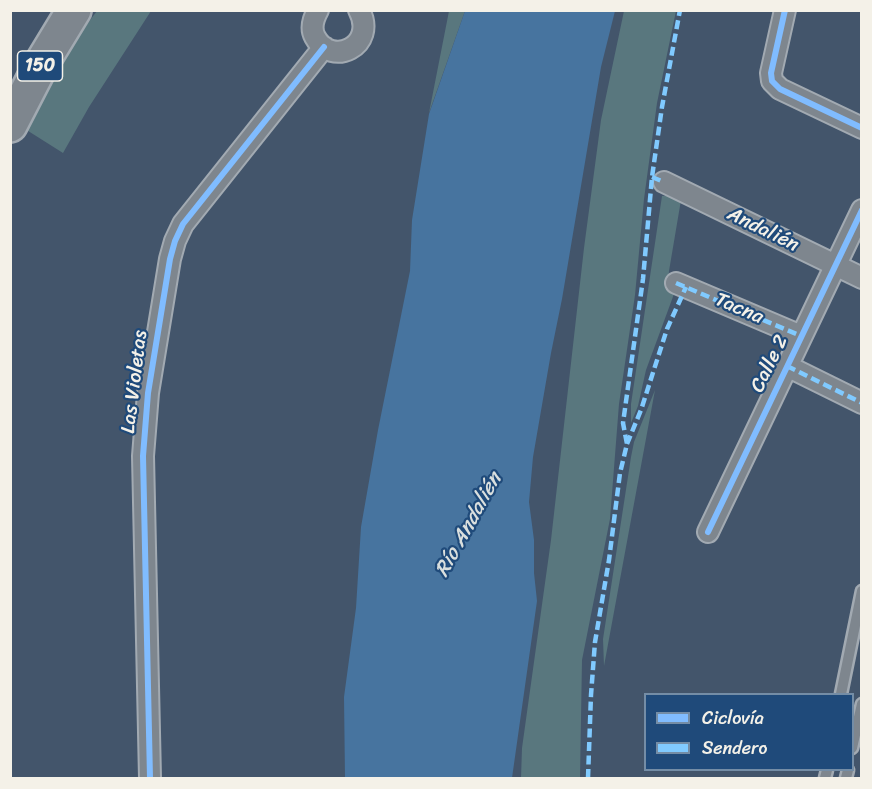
<!DOCTYPE html>
<html>
<head>
<meta charset="utf-8">
<style>
  body { margin:0 }
  #map { position:relative; width:872px; height:789px; overflow:hidden; background:#43556b; font-family:Sriracha,sans-serif }
  canvas { display:block }
  .frame { position:absolute; inset:0; border:12px solid #f4f1e8; pointer-events:none }
  .legend { position:absolute; left:644px; top:693px; width:210px; height:78px; box-sizing:border-box; background:#1f4a7a; border:2px solid #748da6; margin:0; padding:8px 10px; list-style:none; font-size:18px; color:#f4f1e8 }
  .legend li { display:flex; align-items:center; gap:12px; height:30px }
  .legend b { width:30px; border:2px solid #748da6 }
</style>
</head>
<body>
<div id="map">
<canvas width="872" height="789"></canvas>
<div class="frame"></div>
<ul class="legend">
<li><b style="height:8px;background:#80bcff"></b>Ciclovía</li>
<li><b style="height:8px;background:#80caff"></b>Sendero</li>
</ul>
</div>
<script>
const context = document.querySelector('canvas').getContext('2d');
context.lineJoin = 'round';
function fill(path, color) { context.fillStyle = color; context.fill(path, 'evenodd'); }
function stroke(path, color, width, dash) { context.strokeStyle = color; context.lineWidth = width; context.lineCap = dash ? 'butt' : 'round'; context.setLineDash(dash || []); context.stroke(path); }
function write(font, color, halo, rows, align = 'center') {
  context.font = font + ' Sriracha,sans-serif'; context.lineWidth = 4.5; context.setLineDash([]); context.textBaseline = 'middle'; context.strokeStyle = halo; context.fillStyle = color; for (const [text, x, y, turn = 0] of rows) {
    context.save(); context.translate(x, y); context.rotate((+turn || 0) * Math.PI / 180); context.textAlign = isNaN(turn) ? turn : align; if (halo) context.strokeText(text, 0, 0); context.fillText(text, 0, 0); context.restore();
  }
}
fill(new Path2D(`
  M97 11H151L89 107 63 153 25 129 47 85 74 41Z
  M449 11H465L429 113Z
  M624 11H676L657 103 644 199 635 295 619 404 610 519 582 660 580 778H521L522 748 551 540 584 248 601 120Z
  M662 196H671L681 200 669 271 668 282 674 294 646 370 638 406 631 423V404Z
  M655 390 604 666 603 639 631 457 634 442Z`), '#59777e');
fill(new Path2D(`
  M465 11H615L601 67 562 299 551 353 533 457 529 502 534 540V573L537 601 512 778H345L344 697 356 608 361 527 378 430 410 271 412 220 429 114Z`), '#47749f');
const lane = new Path2D(`
  M841 694 862 591
  M852 748 862 704
  M825 778 827 770
  M846 778 848 770`);
const street = new Path2D(`
  M318 10C313 19 310 28 315 37 331 68 378 46 359 10
  M785 10 771 73 772 81 780 89 862 128
  M664 182 862 278
  M676 283 801 336
  M787 366 862 403
  M708 532 862 210
  M150 778 143 456 148 393 170 259 175 241 183 224 324 47`);
const highway = new Path2D(`
  M10 125 43 61 74 10`);
stroke(lane, '#a2aab2', 15);
stroke(street, '#a2aab2', 24);
stroke(highway, '#a2aab2', 38);
stroke(lane, '#7e868e', 10);
stroke(street, '#7e868e', 20);
stroke(highway, '#7e868e', 33);
stroke(new Path2D(`
  M652 177 664 182
  M676 283 801 336
  M787 366 862 403
  M627 444 641 410 667 329 686 287
  M588 778 591 695 595 642 609 560 620 473 627 444 623 423 643 279 652 177 662 107 680 10`), '#80caff', 4.5, [9, 4.5]);
stroke(new Path2D(`
  M785 10 771 73 772 81 780 89 862 128
  M708 532 862 210
  M150 778 143 456 148 393 170 259 175 241 183 224 324 47`), '#80bcff', 6);
for (const [x, y, w] of [
  [40,66,45]
]) { const box = new Path2D(); box.roundRect(x - w / 2, y - 15, w, 30, 4.5); context.fillStyle = '#1f4a7a'; context.fill(box); stroke(box, '#f4f1e8', 1.5); }
write('bold 18px', '#f4f1e8', null, [
  ["150",40,66]
]);
write('20px', '#f4f1e8', '#1f4a7a', [
  ["Andalién",763,230,26],
  ["Tacna",739,309,23],
  ["Calle 2",770,364,-64],
  ["Las Violetas",135,382,-83]
]);
write('italic 21px', '#dadfde', '#1f4a7a', [
  ["Río Andalién",469,525,-61]
]);
</script>
</body>
</html>
